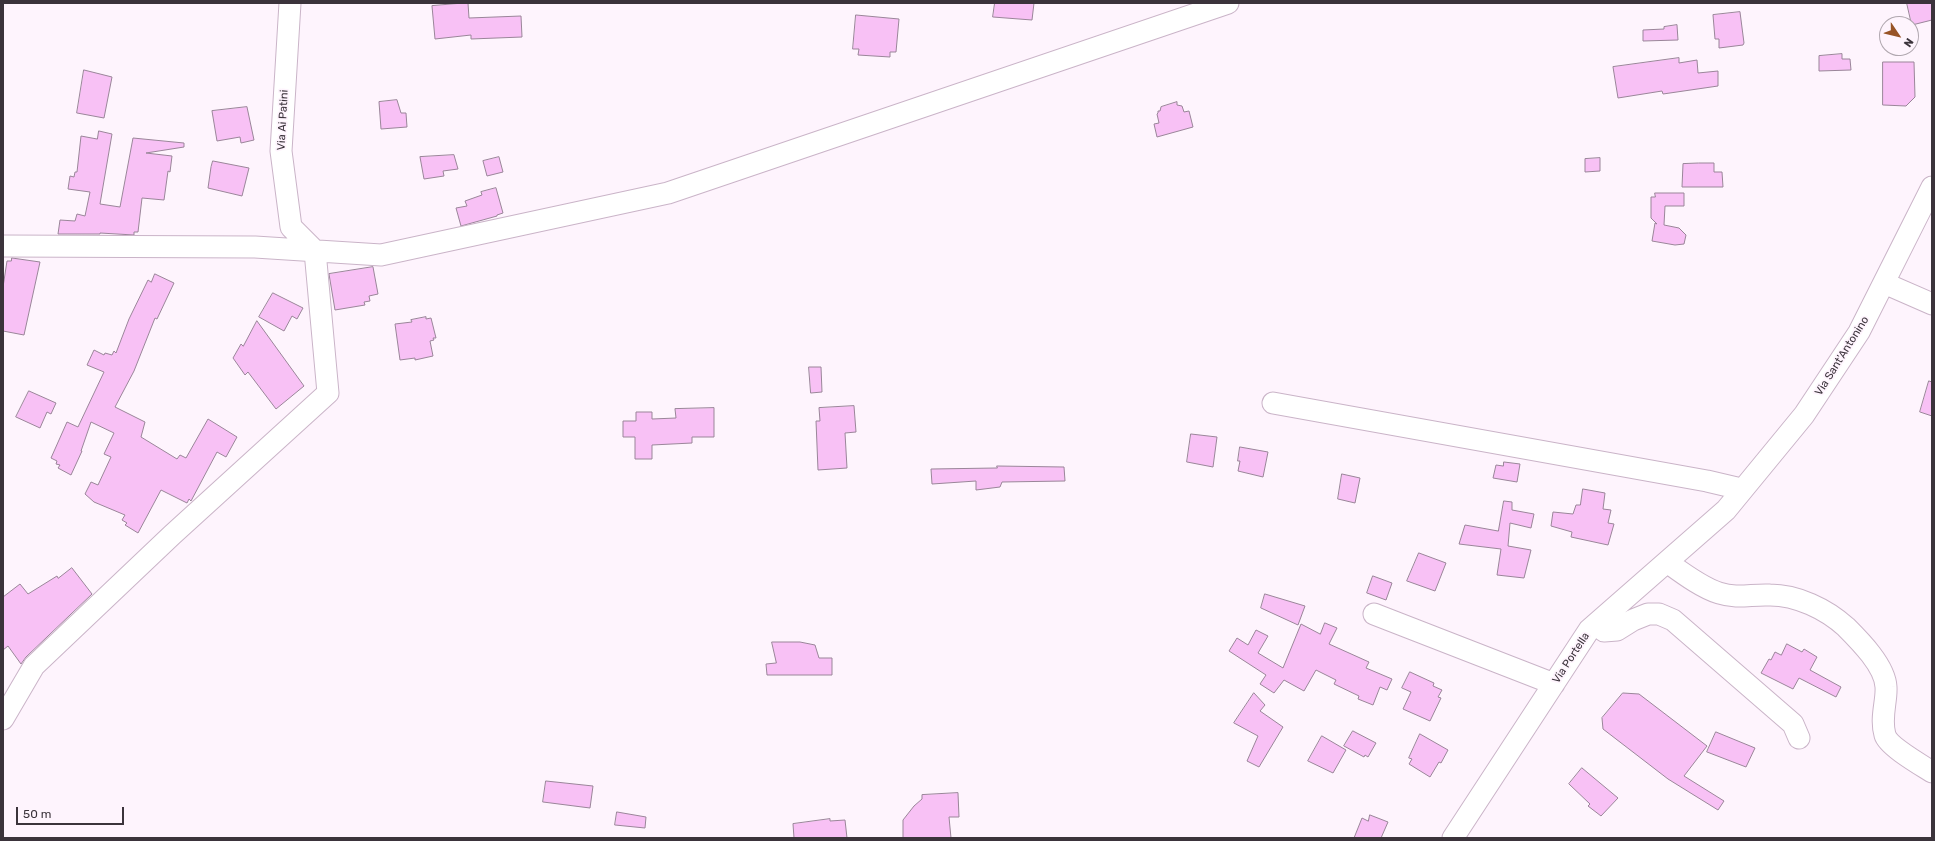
<!DOCTYPE html>
<html>
<head>
<meta charset="utf-8">
<style>
  body { margin:0 }
  #map { position:relative; width:1935px; height:841px; overflow:hidden; background:#fef4fd; font-family:Rubik,sans-serif }
  canvas { display:block }
  .frame { position:absolute; inset:0; border:4px solid #3b333b; pointer-events:none }
  .north { position:absolute; left:1879px; top:16px; width:40px; height:40px; box-sizing:border-box; background:#fef4fd; border:1px solid #b0a7af; border-radius:50%; rotate:125deg; font-size:11px; font-weight:700; line-height:16px; text-align:center; color:#3b333b }
  .north::after { content:''; display:block; margin:auto; width:14px; height:18px; background:#985427; clip-path:polygon(50% 0,100% 100%,50% 72%,0 100%) }
  .scale { position:absolute; left:16px; top:807px; width:108px; height:18px; box-sizing:border-box; border:2px solid #3b333b; border-top:0; padding-left:5px; font-size:12px; line-height:14px; white-space:nowrap; color:#3b333b; -webkit-text-stroke:3px #fef4fd; paint-order:stroke }
</style>
</head>
<body>
<div id="map">
<canvas width="1935" height="841"></canvas>
<div class="frame"></div>
<div class="north">N</div>
<div class="scale">50 m</div>
</div>
<script>
const context = document.querySelector('canvas').getContext('2d');
context.lineJoin = 'round';
function fill(path, color) { context.fillStyle = color; context.fill(path, 'evenodd'); }
function stroke(path, color, width, dash) { context.strokeStyle = color; context.lineWidth = width; context.lineCap = dash ? 'butt' : 'round'; context.setLineDash(dash || []); context.stroke(path); }
function write(font, color, halo, rows, align = 'center') {
  context.font = font + ' Rubik,sans-serif'; context.lineWidth = 3.5; context.setLineDash([]); context.textBaseline = 'middle'; context.strokeStyle = halo; context.fillStyle = color; for (const [text, x, y, turn = 0] of rows) {
    context.save(); context.translate(x, y); context.rotate((+turn || 0) * Math.PI / 180); context.textAlign = isNaN(turn) ? turn : align; if (halo) context.strokeText(text, 0, 0); context.fillText(text, 0, 0); context.restore();
  }
}
const building = new Path2D(`
  M468 3 469 18 521 16 522 37 471 39V35L435 39 432 6Z
  M995 3H1034L1032 20 993 17Z
  M1907 3H1932V20L1912 25Z
  M1740 12 1744 43 1743 45 1719 48V39H1715L1713 15Z
  M856 15 899 19 896 52H890V57L858 55 859 49H853Z
  M1677 25 1678 40 1643 41V30L1664 29V27Z
  M1842 54V59H1850L1851 70 1819 71V56Z
  M1679 58V63L1697 60 1698 73 1718 71V86L1663 94 1662 91 1618 98 1613 67Z
  M1883 62H1914L1915 97 1906 106 1883 105Z
  M84 70 112 77 104 118 77 113Z
  M397 100 401 113H406L407 127 381 129 379 102Z
  M1177 102V105L1182 106 1184 112 1189 111 1193 127 1157 137 1154 124 1159 123 1157 114 1158 113V111H1160L1161 107Z
  M247 107 254 140 241 143 240 137 217 141 212 111Z
  M99 131 112 134 100 204 120 207 133 138 184 143V147L146 153 172 156 170 172 168 171 164 200 142 198 138 232H134V235L100 233V234H58L60 220 75 221 77 214 85 216 90 192 68 189 70 176 74 177 75 172H77L81 136 97 139Z
  M454 155 458 169 443 171 444 176 424 179 420 157Z
  M499 157 503 172 487 176 483 161Z
  M1600 158V171L1585 172V159Z
  M213 161 249 168 242 196 208 188 211 167Z
  M1699 163H1714V172H1722L1723 187H1682L1683 164Z
  M496 188 503 213 497 215V216L461 226 456 208 467 206 465 201 482 195 481 192Z
  M1655 193H1684V206H1665L1664 225 1679 228 1686 235 1684 244 1675 245 1652 241 1655 223 1657 224 1651 218V197H1655Z
  M12 258 40 262 24 335 3 331V287L7 261H11Z
  M373 267 378 294 369 296 370 301 364 302 365 305 335 310 329 274Z
  M155 274 174 283 157 319 155 318 134 371 115 407 145 422 141 437 177 459 180 455 186 458 208 419 237 437 226 457 217 452 191 501 189 499 187 503 161 490 138 533 125 525 127 523 122 520 125 515 94 502 85 494 91 482 98 485 111 457 104 454 114 433 91 422 81 451H82L71 475 58 468 60 465 56 464 57 461 51 458 67 422 78 427 104 372 87 365 94 350 104 355 105 353 112 355 114 351 116 353 129 319 148 280 151 282Z
  M273 293 303 308 297 319 292 316 284 331 259 317Z
  M426 317V319L431 318 436 338H433L434 340 430 341 433 356 415 360V358L400 360 395 324 412 322 411 320Z
  M257 321 304 386 276 409 248 372 245 375 233 358 241 344 243 346Z
  M809 367H821L822 392 811 393Z
  M1929 381 1932 382V416L1920 412Z
  M29 391 56 403 51 414 47 412 40 428 16 417Z
  M854 406 856 432 845 433 847 468 818 470 816 421H820L819 408Z
  M714 408V437H692V443L652 445V459H635V437H623V421H636V412H652V419L676 418 675 409Z
  M1191 434 1217 437 1213 467 1187 462Z
  M1240 447 1268 452 1263 477 1238 471 1240 461H1238Z
  M1504 462 1520 464 1517 482 1493 478 1496 465 1503 466Z
  M997 466 1064 467 1065 481 1002 482 1000 487 976 490V481L932 484 931 469 997 468Z
  M1342 474 1360 478 1355 503 1338 499Z
  M1583 489 1605 493 1603 509 1611 510 1608 523 1614 524 1608 545 1571 537 1572 532 1551 526 1553 512 1573 514 1576 505H1580Z
  M1504 501 1512 502V510L1534 514 1531 528 1510 523 1508 546 1531 550 1524 578 1497 575 1501 549 1459 544 1465 525 1498 531Z
  M1419 553 1446 563 1435 591 1407 581Z
  M72 568 92 594 26 657 21 664 8 646 3 650V597L20 584 28 594 57 576 58 578Z
  M1373 576 1392 583 1386 600 1367 593Z
  M1265 594 1305 606 1298 625 1261 608Z
  M1325 623 1337 628 1329 644 1369 662 1366 668 1392 679 1387 690 1380 687 1373 705 1358 699 1359 696 1334 684 1336 680 1316 670 1304 691 1284 680 1274 693 1260 684 1266 675 1229 651 1237 638 1248 645 1256 630 1268 636 1258 653 1283 668 1301 624 1320 634Z
  M772 642H800L815 645 819 658H832V675H767L766 664 776 663Z
  M1787 644 1802 652 1804 649 1817 657 1810 670 1841 687 1836 697 1799 678 1793 689 1761 673 1769 659 1771 660 1775 652 1781 655Z
  M1410 672 1434 683 1433 686 1442 690 1438 697 1441 698 1430 721 1403 709 1411 692 1402 688Z
  M1254 693 1265 705 1260 711 1283 727 1259 767 1247 761 1258 736 1234 723Z
  M1623 693 1639 694 1707 746 1684 776 1724 801 1718 810 1668 779 1603 729 1602 718Z
  M1353 731 1376 743 1368 757 1365 755 1364 757 1344 746Z
  M1716 732 1755 748 1746 767 1707 752Z
  M1420 734 1448 750 1441 763 1439 762 1430 777 1409 764 1412 759 1409 758Z
  M1322 736 1346 750 1333 773 1308 761Z
  M1582 768 1618 798 1601 816 1588 806 1590 804 1569 784Z
  M546 781 593 786 590 808 543 802Z
  M958 793 959 817H949L951 838H903V820L914 806 922 799V795Z
  M617 812 646 817 645 828 615 825Z
  M1370 815 1388 822 1381 838H1354L1362 818 1368 821Z
  M830 819V821L845 820 847 838H794L793 824Z`);
fill(building, '#f8c1f5');
stroke(building, '#9a8599', 1);
const minor = new Path2D(`
  M3 246 255 247 381 255 668 193 1228 3
  M1884 283 1932 304
  M1273 403 1707 481 1741 489
  M1667 562C1681 572 1702 588 1719 593 1738 599 1751 594 1770 595 1797 595 1826 609 1846 627 1860 641 1885 666 1886 687 1887 701 1880 718 1885 735 1888 746 1921 765 1932 772
  M1374 614 1554 684
  M1596 624 1604 631 1617 630 1633 620 1648 614H1659L1673 620 1793 724 1799 738
  M3 719 34 666 172 535 328 393 315 251 291 227 281 151 290 3
  M1453 838 1589 630 1726 510 1804 415 1859 332 1932 187`);
stroke(minor, '#cab4c8', 23);
stroke(minor, '#fff', 21);
write('11px', '#3b333b', '#fef4fd', [
  ["Via Ai Patini",283,120,-87],
  ["Via Sant'Antonino",1842,356,-58],
  ["Via Portella",1571,658,-57]
]);
</script>
</body>
</html>
